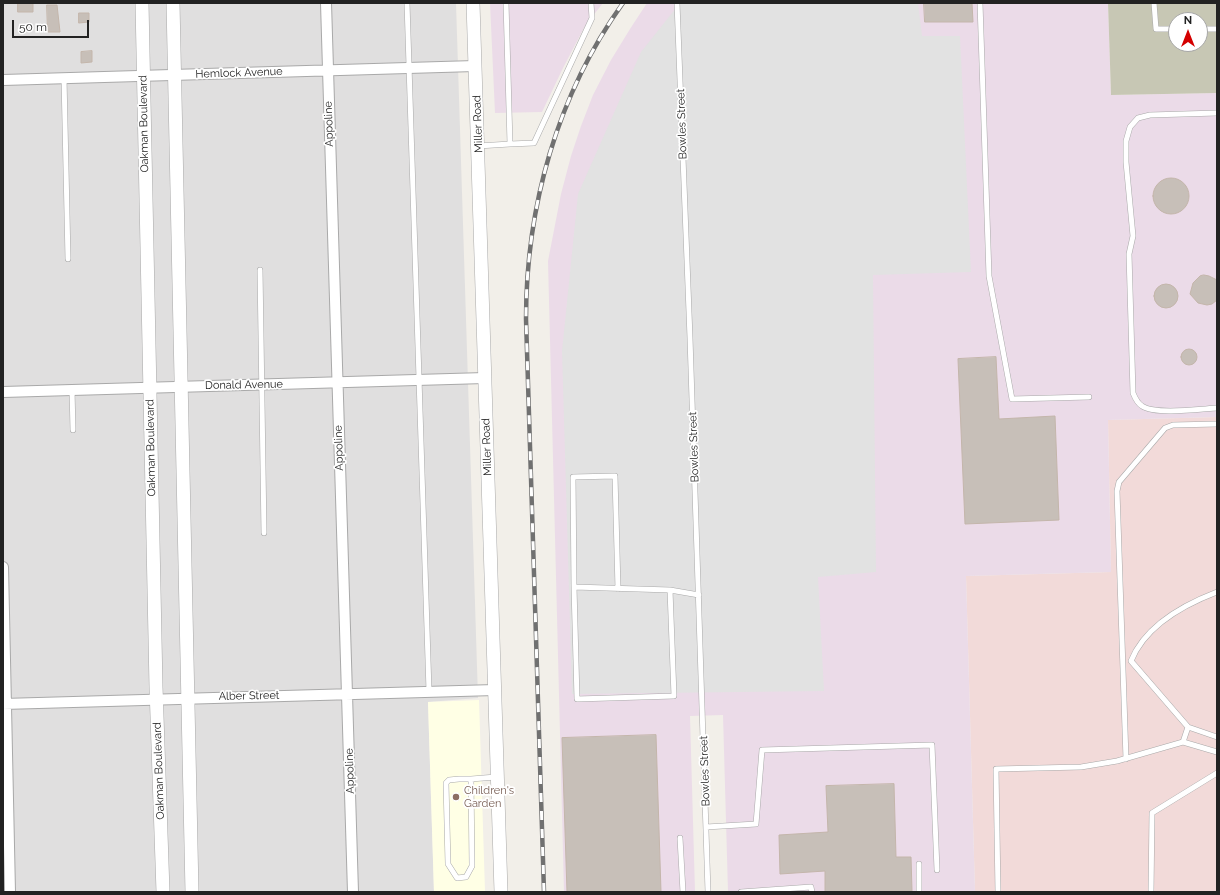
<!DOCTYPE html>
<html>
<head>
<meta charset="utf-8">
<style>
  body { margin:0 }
  #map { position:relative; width:1220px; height:895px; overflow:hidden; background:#f2efe9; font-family:Raleway,sans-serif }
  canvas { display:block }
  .frame { position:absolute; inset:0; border:4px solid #222; pointer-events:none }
  .north { position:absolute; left:1168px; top:12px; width:40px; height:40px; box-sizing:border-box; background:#fff; border:1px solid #a7a7a7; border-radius:50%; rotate:0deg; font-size:11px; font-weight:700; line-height:16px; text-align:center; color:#222 }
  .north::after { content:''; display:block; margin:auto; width:14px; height:18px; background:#d40000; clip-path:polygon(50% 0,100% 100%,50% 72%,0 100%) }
  .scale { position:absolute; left:12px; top:20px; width:77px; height:18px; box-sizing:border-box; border:2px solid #222; border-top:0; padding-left:5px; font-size:12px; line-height:14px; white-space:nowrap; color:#222; -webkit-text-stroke:3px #fff; paint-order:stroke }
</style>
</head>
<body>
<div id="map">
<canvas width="1220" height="895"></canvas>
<div class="frame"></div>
<div class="north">N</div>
<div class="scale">50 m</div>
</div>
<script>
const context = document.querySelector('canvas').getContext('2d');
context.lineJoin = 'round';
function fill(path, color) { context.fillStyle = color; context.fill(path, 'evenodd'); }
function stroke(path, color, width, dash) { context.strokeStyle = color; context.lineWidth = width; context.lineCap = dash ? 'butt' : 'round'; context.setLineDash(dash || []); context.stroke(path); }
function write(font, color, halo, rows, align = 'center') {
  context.font = font + ' Raleway,sans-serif'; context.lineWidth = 3.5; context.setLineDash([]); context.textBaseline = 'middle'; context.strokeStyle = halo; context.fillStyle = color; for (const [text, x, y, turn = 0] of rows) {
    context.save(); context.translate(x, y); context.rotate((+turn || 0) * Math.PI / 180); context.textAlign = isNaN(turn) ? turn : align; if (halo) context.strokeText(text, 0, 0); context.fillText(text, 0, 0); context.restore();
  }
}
fill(new Path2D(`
  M3 3H456L478 698 428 702 434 892H3Z`), '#e0dfdf');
fill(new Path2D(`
  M1217 417V892H975L966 576 1111 572 1108 420Z`), '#f2dad9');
fill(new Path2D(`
  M490 3H603L585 26 563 68 542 112 495 113Z
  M647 3H1108L1111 95 1217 93V417L1108 420 1111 572 966 576 975 892H728L723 715 690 716 695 892H564L548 261 561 194 571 156 581 126 593 95 611 60 630 29Z`), '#ebdbe8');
fill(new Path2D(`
  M479 700 485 892H434L428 702Z`), '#ffffe5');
fill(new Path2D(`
  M1108 3H1217V93L1111 95ZM1176 20H1200V44H1176Z`), '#c7c7b4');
fill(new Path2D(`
  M680 3H918L922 36H960L971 272 873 275 876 572 818 577 824 691 572 694 562 351 578 194 641 52Z`), '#e2e2e2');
const building = new Path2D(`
  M18 3H33V12H18Z
  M924 3H972L973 22H925Z
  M47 5H57L60 32H48Z
  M79 13H89V22L79 23Z
  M92 51V62L81 63V52Z
  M1153 196a18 18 0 1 1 36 0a18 18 0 1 1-36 0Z
  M1204 275 1209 276 1217 280V300L1212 304 1207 305 1198 303 1190 294 1193 283 1200 276Z
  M1154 296a12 12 0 1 1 24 0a12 12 0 1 1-24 0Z
  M1181 357a8 8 0 1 1 16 0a8 8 0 1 1-16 0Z
  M996 357 999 419 1055 416 1059 520 965 524 958 359Z
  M656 735 661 892H567L562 738Z
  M894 784 896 857H911L912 891 825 892V871L780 874 779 835 828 832 826 786Z`);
fill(building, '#c7bfb8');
stroke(building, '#c4b6ab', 1);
const service = new Path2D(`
  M407 3 429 691
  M506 3 510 144 534 143 592 18 591 3
  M677 3 690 338 708 892
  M980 3 989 276 1012 399 1089 397
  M1154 3 1156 29H1176
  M1200 29H1217
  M64 78 68 259
  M1217 113 1150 115 1138 118 1130 127 1126 141V162L1133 236 1129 254 1133 393C1135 398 1137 403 1142 406 1155 415 1200 409 1217 408
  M478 146 510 144
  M260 270 264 533
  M72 390 73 430
  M574 587 573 477 615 476 618 589
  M670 590 674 696 577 699 574 587 670 590 699 595
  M1188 727 1217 737
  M1183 742 1188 727 1131 661C1145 626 1183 605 1217 592
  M1126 759 1117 491 1119 482 1165 428 1173 425 1217 424
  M459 779H471L472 866 466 877 457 878 448 864 446 783 449 780Z
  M471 779 496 777
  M706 827 756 824 762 750 932 745 937 870
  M680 838 683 892
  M919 864V892
  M741 892 811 887 812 892
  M998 892 996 769 1081 767 1117 761 1183 742 1217 752
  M1151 892 1152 813 1217 773`);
const minor = new Path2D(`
  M326 3 353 892
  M3 80 475 66
  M3 392 485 378
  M3 567 10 892
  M3 704 495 690`);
const tertiary = new Path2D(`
  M142 3 156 687 163 892
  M173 3 192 892
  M473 3 501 892`);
stroke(service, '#a9a9a9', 6);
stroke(minor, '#a9a9a9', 12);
stroke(tertiary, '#a9a9a9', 14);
stroke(service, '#fff', 5);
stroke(minor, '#fff', 10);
stroke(tertiary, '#fff', 13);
const rail = new Path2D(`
  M544 892 526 319C526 207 557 95 623 3`);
stroke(rail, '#707070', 4.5);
stroke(rail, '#fff', 3, [9]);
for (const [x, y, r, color] of [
  [456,797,4,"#8d6e63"]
]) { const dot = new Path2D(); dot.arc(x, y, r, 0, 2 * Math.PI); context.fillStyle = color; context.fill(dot); stroke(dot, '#fff', 1.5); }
write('11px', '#222', '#fff', [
  ["Hemlock Avenue",239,73,-2],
  ["Oakman Boulevard",144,124,-91],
  ["Appoline",329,124,-92],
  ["Miller Road",478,124,-92],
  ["Bowles Street",682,124,-92],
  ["Donald Avenue",244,385,-1],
  ["Miller Road",487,447,-92],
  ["Bowles Street",694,447,-92],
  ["Oakman Boulevard",151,448,-91],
  ["Appoline",339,448,-92],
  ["Alber Street",249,696,-1],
  ["Oakman Boulevard",159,771,-92],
  ["Appoline",350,771,-92],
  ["Bowles Street",705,771,-92]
]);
write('11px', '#785e54', '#fff', [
  ["Children's",464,791],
  ["Garden",464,804]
], 'left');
</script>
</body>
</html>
